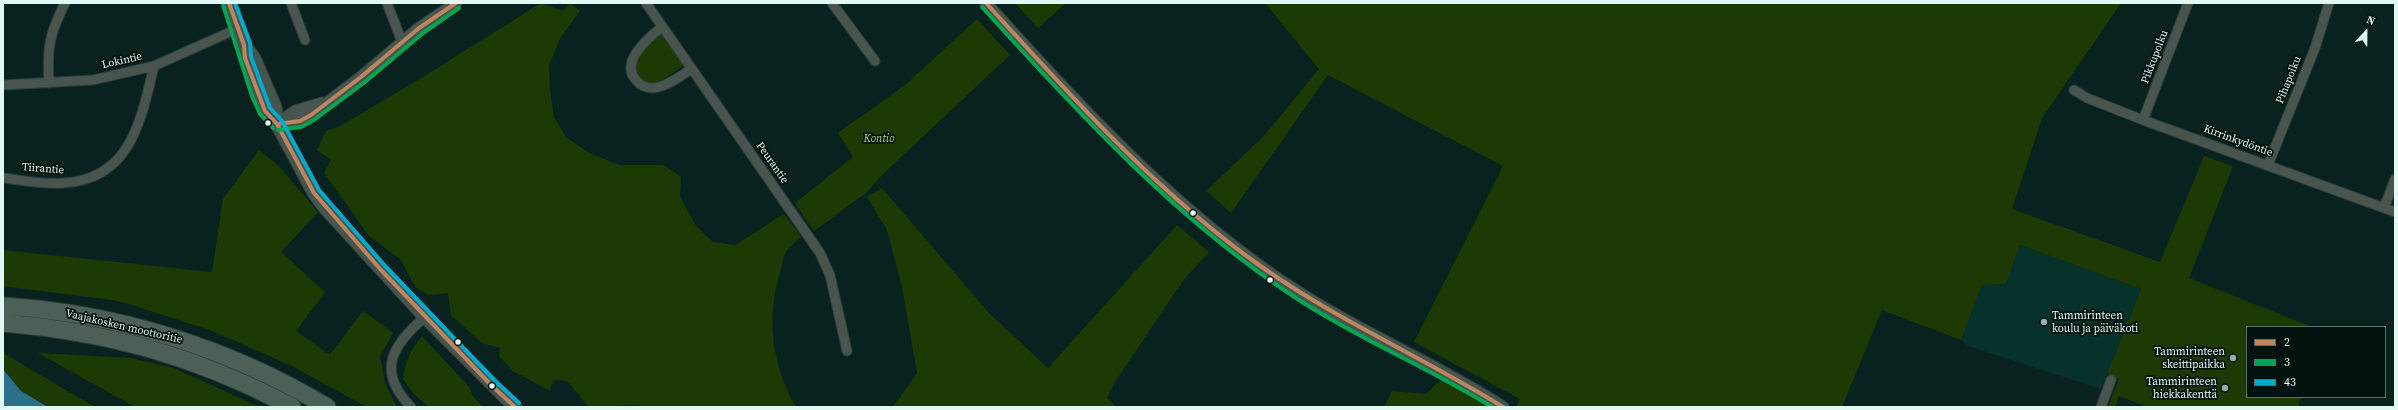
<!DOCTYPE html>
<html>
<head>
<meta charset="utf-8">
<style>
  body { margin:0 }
  #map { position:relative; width:2398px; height:410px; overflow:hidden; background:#0a221f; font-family:"Source Serif 4",serif }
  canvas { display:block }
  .frame { position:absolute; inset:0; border:4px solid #e1f8f3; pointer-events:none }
  .legend { position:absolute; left:2246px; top:326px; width:140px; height:72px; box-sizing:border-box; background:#02120f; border:1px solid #5b6e6a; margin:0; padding:5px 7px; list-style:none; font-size:12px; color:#e1f8f3 }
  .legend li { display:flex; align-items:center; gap:8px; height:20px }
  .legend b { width:20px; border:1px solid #5b6e6a }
  .north { position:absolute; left:2346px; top:12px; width:40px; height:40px; -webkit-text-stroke:3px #02120f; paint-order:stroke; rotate:22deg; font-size:11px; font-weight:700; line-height:16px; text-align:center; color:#e1f8f3 }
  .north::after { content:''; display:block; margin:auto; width:14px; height:18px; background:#e1f8f3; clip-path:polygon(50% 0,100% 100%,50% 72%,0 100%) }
</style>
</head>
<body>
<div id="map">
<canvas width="2398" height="410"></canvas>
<div class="frame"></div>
<ul class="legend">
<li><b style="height:5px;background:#bb8660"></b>2</li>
<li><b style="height:5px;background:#00a651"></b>3</li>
<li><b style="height:5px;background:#00a9ce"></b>43</li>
</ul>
<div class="north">N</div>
</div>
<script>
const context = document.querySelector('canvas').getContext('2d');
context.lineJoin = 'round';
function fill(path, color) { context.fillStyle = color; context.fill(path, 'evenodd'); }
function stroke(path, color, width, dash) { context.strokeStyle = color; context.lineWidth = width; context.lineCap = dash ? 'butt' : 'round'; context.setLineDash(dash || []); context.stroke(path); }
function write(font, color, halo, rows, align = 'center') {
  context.font = font + ' "Source Serif 4",serif'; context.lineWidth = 3.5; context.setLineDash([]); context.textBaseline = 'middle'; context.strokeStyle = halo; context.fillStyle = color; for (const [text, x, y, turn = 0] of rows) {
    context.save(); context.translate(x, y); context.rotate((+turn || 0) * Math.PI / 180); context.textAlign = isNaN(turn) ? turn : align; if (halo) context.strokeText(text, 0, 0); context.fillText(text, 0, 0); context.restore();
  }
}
fill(new Path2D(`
  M2020 245 2141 289 2101 389 1968 346 1961 340 1982 285 2006 284Z`), '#07312b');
fill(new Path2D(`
  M541 3 562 11 571 4 580 11 561 37 549 65 550 90 554 117 566 137 587 152 619 165H663L681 177 680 196 696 226 713 242 735 245 784 214 801 237C797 241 789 246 786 252 783 257 782 266 780 272 766 318 772 366 796 407H640L639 405 589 407 567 381 553 380 550 391 513 371 499 356 500 348 482 343 451 315 448 293 429 295 415 287 401 260 369 236 324 173 331 160 317 150 326 131 340 126 418 80Z
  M1015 3H1066L1038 28Z
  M1265 3H2121L2042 118 2012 209 2160 262 2204 156 2233 166 2189 278 2312 327H2247V397H2301L2298 407H2147L2119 396 2115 407H2108L2119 379 2107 374 2141 289 2020 245 2006 284 1982 285 1961 340 1882 310 1842 407H1516L1520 399 1414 342 1503 166 1328 75 1231 213 1206 191 1264 136 1319 69Z
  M977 19 1010 55 883 174 866 193 814 231 795 203 853 157 838 133 904 86Z
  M662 33 685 65 659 82 648 84C622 66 645 45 662 33Z
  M259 150 279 166 318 212 281 252 325 292 296 331 330 355 363 311 393 333 380 356 385 383 397 407H367L292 366 210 330 119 301 3 286V250L212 272 223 199Z
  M882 188 989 313 1048 368 1177 225 1209 252 1182 282 1115 382 1107 398 1116 407H893L917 373 902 287 887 230 867 197Z
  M422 336 470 388 472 395 483 407H429L413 393 403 379C405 361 411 350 422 336Z
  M3 353 95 407H48L21 391 3 369Z
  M38 353 131 358 174 368 259 407H135Z
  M1442 379 1492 407H1384L1392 391 1426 394Z`), '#1e3a04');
fill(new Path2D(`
  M3 369 21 391 48 407H3Z`), '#2b6f8b');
const minor = new Path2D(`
  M291 3 305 40
  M387 3 402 42
  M646 3 820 253 830 275 847 351
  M832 3 875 61
  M662 27C649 37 618 63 637 81 641 86 647 88 653 88 666 87 681 76 691 69
  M49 83C47 48 49 35 65 3
  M3 85 93 80 154 66 239 28
  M2074 90 2087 98 2143 120 2395 212
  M2143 120 2188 3
  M2268 165 2315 48 2329 3
  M3 178C22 180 44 185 64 183 131 179 141 120 154 66
  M2384 208 2395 179
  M411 407C376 371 392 345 425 317
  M2101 407 2111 380`);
const tertiary = new Path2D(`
  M986 3C1083 110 1180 217 1303 295 1368 336 1439 365 1503 407
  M278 123 295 111 322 103
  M277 124 300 121 311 115 361 77 419 28 456 3`);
const secondary = new Path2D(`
  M229 3 244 45 254 58 275 107 277 124
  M244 45 245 58 265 111 277 124 314 193 326 209 425 317 515 407`);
const motorway = new Path2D(`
  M3 306C117 313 229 348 327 407
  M3 323C110 332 198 357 292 407`);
stroke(minor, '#2b3e3b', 11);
stroke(tertiary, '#2b3e3b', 13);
stroke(secondary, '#2b3e3b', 15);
stroke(motorway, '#2b3e3b', 19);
stroke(minor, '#47554e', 9);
stroke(tertiary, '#47554e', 11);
stroke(secondary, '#45544d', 13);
stroke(motorway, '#4d6057', 17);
stroke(new Path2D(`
  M229 3 244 45 245 58 265 111 277 124 314 193 381 270 491 385 515 407
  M986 3C1071 96 1156 192 1259 265 1336 320 1423 357 1503 407
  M277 124 300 121 311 115 361 77 419 28 456 3`), '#bb8660', 4);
stroke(new Path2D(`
  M223 5 252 96 260 114 273 128
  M982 7C1079 114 1177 221 1299 300 1361 340 1429 368 1492 407
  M278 130 301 127 314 120 365 82 423 33 459 8`), '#00a651', 4);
stroke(new Path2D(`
  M235 3 250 43 251 57 270 108 282 121 319 190 385 266 495 381 519 403`), '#00a9ce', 4);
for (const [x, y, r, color] of [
  [268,123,3.5,"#e1f8f3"],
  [1193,213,3.5,"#e1f8f3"],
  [1270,280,3.5,"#e1f8f3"],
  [2044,322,4,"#96ada9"],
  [458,342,3.5,"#e1f8f3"],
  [2233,358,4,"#96ada9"],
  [492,386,3.5,"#e1f8f3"],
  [2225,388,4,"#96ada9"]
]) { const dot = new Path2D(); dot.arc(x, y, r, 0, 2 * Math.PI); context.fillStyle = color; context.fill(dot); stroke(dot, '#02120f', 1.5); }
write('11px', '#e1f8f3', '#02120f', [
  ["Pikkupolku",2155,57,-69],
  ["Lokintie",122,61,-13],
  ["Pihapolku",2289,80,-68],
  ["Kirrinkydöntie",2238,141,20],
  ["Peurantie",772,163,55],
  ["Tiirantie",43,169,4],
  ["Vaajakosken moottoritie",124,327,13]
]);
write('italic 11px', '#a8de7e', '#02120f', [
  ["Kontio",879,139]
]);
write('11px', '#e1f8f3', '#02120f', [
  ["Tammirinteen",2052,316,"left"],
  ["koulu ja päiväkoti",2052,329,"left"],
  ["Tammirinteen",2225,352],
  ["skeittipaikka",2225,365],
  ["Tammirinteen",2217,382],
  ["hiekkakenttä",2217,395]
], 'right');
</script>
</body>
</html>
